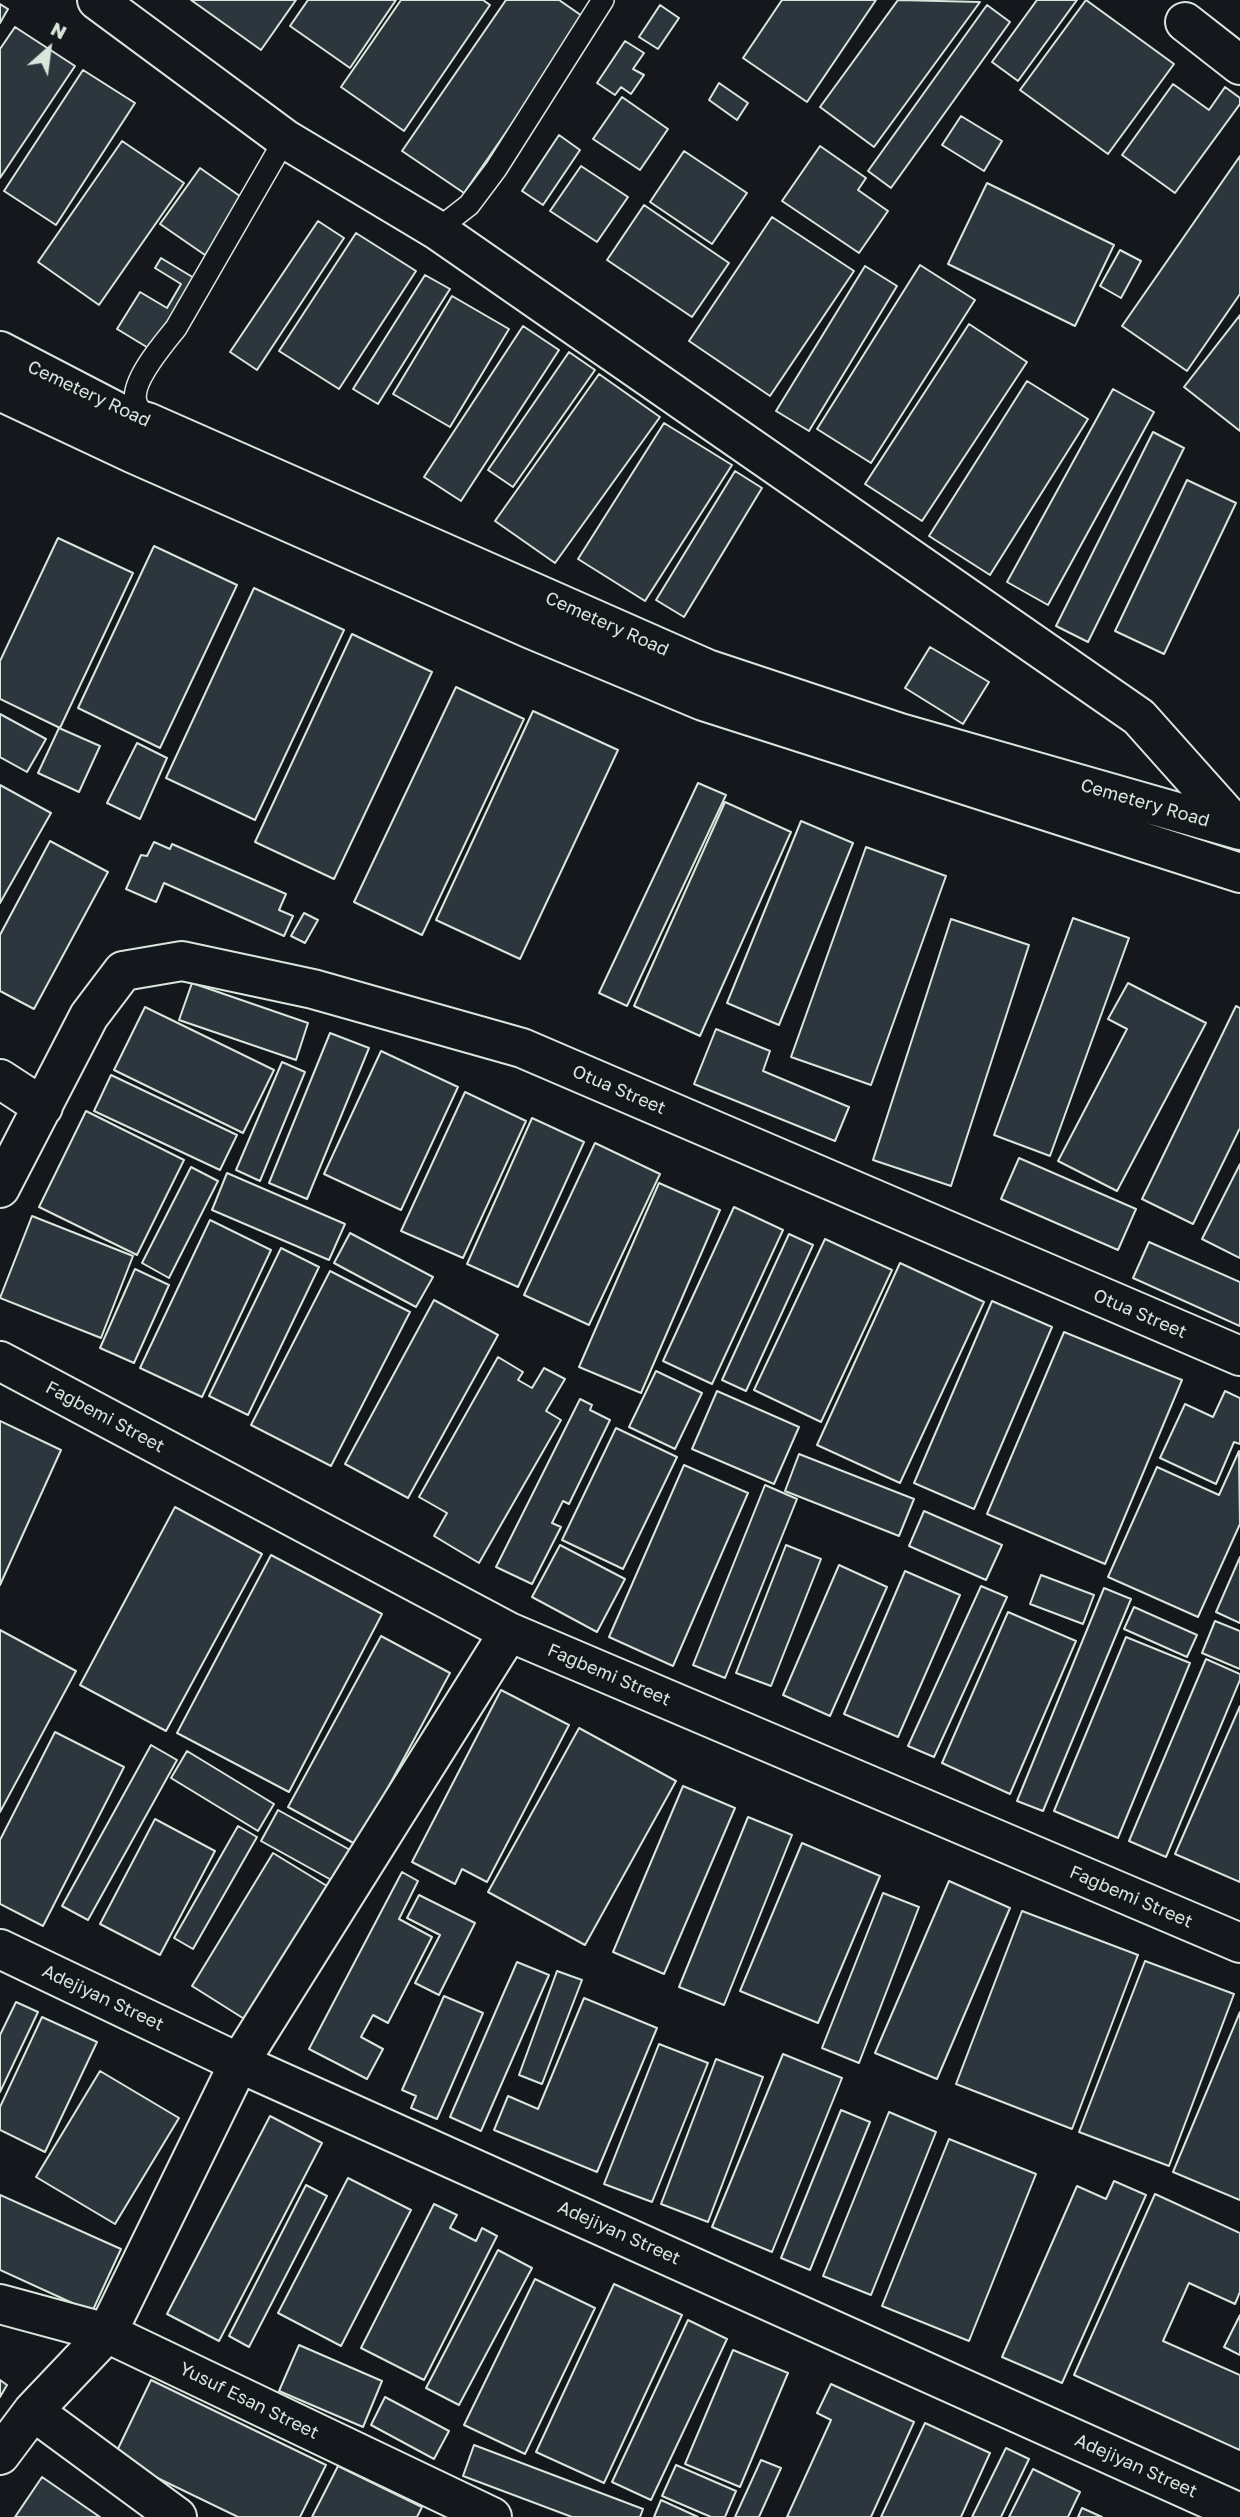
<!DOCTYPE html>
<html>
<head>
<meta charset="utf-8">
<style>
  body { margin:0 }
  #map { position:relative; width:1240px; height:2517px; overflow:hidden; background:#14181c; font-family:"Golos Text",sans-serif }
  canvas { display:block }
  .north { position:absolute; left:14px; top:14px; width:70px; height:70px; -webkit-text-stroke:5px #14181c; paint-order:stroke; rotate:28deg; font-size:19px; font-weight:700; line-height:28px; text-align:center; color:#d8e6dc }
  .north::after { content:''; display:block; margin:auto; width:24px; height:32px; background:#d8e6dc; clip-path:polygon(50% 0,100% 100%,50% 72%,0 100%) }
</style>
</head>
<body>
<div id="map">
<canvas width="1240" height="2517"></canvas>
<div class="north">N</div>
</div>
<script>
const context = document.querySelector('canvas').getContext('2d');
context.lineJoin = 'round';
function fill(path, color) { context.fillStyle = color; context.fill(path, 'evenodd'); }
function stroke(path, color, width, dash) { context.strokeStyle = color; context.lineWidth = width; context.lineCap = dash ? 'butt' : 'round'; context.setLineDash(dash || []); context.stroke(path); }
function write(font, color, halo, rows, align = 'center') {
  context.font = font + ' "Golos Text",sans-serif'; context.lineWidth = 5; context.setLineDash([]); context.textBaseline = 'middle'; context.strokeStyle = halo; context.fillStyle = color; for (const [text, x, y, turn = 0] of rows) {
    context.save(); context.translate(x, y); context.rotate((+turn || 0) * Math.PI / 180); context.textAlign = isNaN(turn) ? turn : align; if (halo) context.strokeText(text, 0, 0); context.fillText(text, 0, 0); context.restore();
  }
}
const building = new Path2D(`
  M191 0H296L261 50Z
  M308 0H396L350 68 290 26Z
  M401 0H483L490 5 404 131 341 87Z
  M506 0H559L585 18 464 193 402 151Z
  M782 0H876L807 102 743 58Z
  M898 0 980 2 874 147 820 107Z
  M1037 0H1077L1018 81 992 62Z
  M1086 0 1174 64 1108 154 1020 90Z
  M0 4 8 9 0 23Z
  M660 5 679 18 658 49 639 37Z
  M987 5 1010 22 891 188 868 171Z
  M15 27 75 66 0 178V49Z
  M625 41 644 53 633 69 644 75 631 94 621 87 615 95 597 83Z
  M83 70 135 103 56 225 4 191Z
  M719 83 748 103 737 120 709 100Z
  M1173 84 1209 110 1225 87 1240 98V104L1175 193 1122 155Z
  M622 97 668 129 640 170 593 139Z
  M961 116 1002 141 984 171 942 145Z
  M559 135 580 150 543 205 522 191Z
  M122 141 184 183 99 305 38 262Z
  M820 146 866 178 858 190 888 211 859 253 782 201Z
  M684 151 747 193 712 244 650 202Z
  M1240 156V294L1187 371 1122 326Z
  M581 166 628 197 597 242 550 211Z
  M200 168 244 199 205 255 160 224Z
  M987 183 1114 245 1075 326 948 264Z
  M644 205 729 263 692 317 607 260Z
  M772 217 854 271 770 396 689 341Z
  M318 221 344 238 257 370 230 352Z
  M356 233 416 271 339 389 279 351Z
  M1120 250 1141 261 1121 298 1100 286Z
  M161 258 199 281 155 352 117 329 140 292 167 308 181 284 155 268Z
  M920 265 975 300 871 463 817 429Z
  M865 266 897 286 809 431 776 411Z
  M425 275 450 289 378 404 353 389Z
  M452 296 509 329 450 427 393 394Z
  M1240 315V431L1184 387Z
  M969 324 1027 362 922 521 865 484Z
  M523 326 559 350 461 501 424 477Z
  M569 352 595 370 513 487 488 470Z
  M599 374 660 417 555 563 495 521Z
  M1027 381 1088 419 990 575 929 536Z
  M1113 389 1154 412 1048 605 1007 582Z
  M664 423 732 465 645 601 578 559Z
  M1153 432 1184 448 1088 642 1056 626Z
  M735 471 762 488 684 617 656 600Z
  M1187 480 1236 503 1164 654 1115 631Z
  M58 538 133 573 60 728 0 699V661Z
  M154 546 237 585 160 748 78 708Z
  M254 588 344 630 255 820 166 778Z
  M352 634 432 672 334 879 255 842Z
  M930 647 989 682 963 724 905 688Z
  M456 687 524 719 422 935 354 902Z
  M533 711 618 750 520 959 436 920Z
  M0 714 46 739 27 772 0 757Z
  M59 728 100 746 79 792 38 773Z
  M137 743 167 758 140 819 107 803Z
  M698 783 726 795 627 1006 599 993Z
  M0 785 51 813 0 903Z
  M725 802 791 832 700 1036 634 1006Z
  M801 821 853 843 779 1025 727 1003Z
  M50 841 108 872 34 1009 0 991V935Z
  M154 842 170 849 172 844 286 894 279 910 293 916 284 936 164 883 156 902 126 889 141 855 147 856Z
  M866 847 946 876 871 1085 791 1057Z
  M304 913 318 920 305 943 291 936Z
  M1073 918 1129 938 1050 1156 994 1135Z
  M951 919 1029 945 951 1186 873 1160Z
  M192 983 308 1023 296 1060 179 1020Z
  M1128 983 1206 1023 1117 1191 1058 1161 1127 1029 1108 1019Z
  M1236 1006 1240 1008V1128L1193 1224 1142 1199Z
  M145 1007 274 1070 243 1133 114 1070Z
  M716 1029 770 1051 763 1071 849 1107 835 1141 694 1084Z
  M330 1033 369 1048 307 1199 269 1183Z
  M381 1051 458 1087 401 1210 324 1174Z
  M282 1062 305 1072 260 1181 236 1170Z
  M111 1075 237 1135 220 1170 94 1111Z
  M465 1092 526 1121 463 1258 401 1231Z
  M86 1111 184 1160 137 1255 39 1207Z
  M532 1118 584 1142 518 1287 467 1264Z
  M595 1143 660 1174 589 1325 524 1295Z
  M1019 1158 1136 1209 1118 1250 1001 1199Z
  M1240 1164V1258L1202 1239Z
  M191 1167 218 1181 169 1278 142 1263Z
  M227 1173 345 1224 329 1260 212 1210Z
  M659 1183 720 1210 641 1393 579 1367Z
  M734 1207 783 1230 712 1384 663 1361Z
  M32 1216 133 1256 101 1338 0 1298Z
  M210 1220 271 1250 202 1397 140 1368Z
  M350 1233 433 1277 416 1307 334 1263Z
  M789 1234 813 1245 746 1391 722 1380Z
  M825 1239 892 1270 821 1422 754 1390Z
  M1149 1242 1240 1282V1326L1133 1278Z
  M281 1248 319 1267 248 1415 209 1396Z
  M900 1263 984 1302 900 1483 817 1445Z
  M135 1269 169 1285 134 1363 100 1348Z
  M330 1271 410 1312 331 1466 251 1425Z
  M434 1300 498 1335 408 1498 345 1464Z
  M992 1301 1052 1327 974 1509 914 1483Z
  M1064 1332 1182 1380 1105 1564 987 1514Z
  M498 1357 523 1372 518 1380 532 1388 544 1368 565 1379 546 1411 561 1420 479 1563 434 1536 447 1513 419 1497Z
  M656 1371 702 1393 675 1449 629 1427Z
  M717 1391 799 1427 774 1484 692 1449Z
  M1225 1391 1240 1398V1444L1234 1442 1216 1484 1160 1458 1185 1404 1213 1417Z
  M580 1399 592 1405 590 1410 610 1420 569 1504 563 1501 552 1523 561 1527 532 1584 496 1567Z
  M0 1421 61 1450 0 1585Z
  M616 1428 677 1457 623 1569 562 1540Z
  M1239 1451 1240 1524 1198 1617 1108 1577 1157 1467 1219 1495Z
  M799 1454 914 1499 899 1536 785 1491Z
  M684 1465 748 1493 673 1666 609 1637Z
  M765 1485 797 1499 725 1678 693 1665Z
  M175 1507 262 1554 166 1731 80 1685Z
  M924 1511 1002 1545 986 1580 909 1546Z
  M560 1545 625 1579 597 1632 532 1597Z
  M786 1545 821 1559 771 1686 736 1673Z
  M271 1555 382 1614 289 1792 177 1733Z
  M1240 1557V1623L1216 1612Z
  M839 1565 887 1587 830 1716 783 1695Z
  M905 1571 960 1595 898 1737 844 1714Z
  M1041 1575 1094 1595 1083 1624 1030 1604Z
  M981 1586 1007 1597 934 1757 908 1746Z
  M1104 1588 1131 1599 1043 1811 1017 1801Z
  M1134 1607 1197 1635 1187 1657 1124 1629Z
  M1008 1612 1076 1641 1010 1794 942 1763Z
  M1215 1621 1240 1631V1669L1202 1653Z
  M0 1630 76 1671 0 1812Z
  M381 1636 450 1673 357 1845 288 1807Z
  M1126 1637 1190 1663 1118 1838 1054 1811Z
  M1206 1659 1240 1674V1680L1166 1857 1129 1841Z
  M501 1690 569 1725 487 1882 462 1869 455 1884 412 1862Z
  M1240 1706V1882L1175 1854Z
  M579 1728 676 1781 585 1945 488 1892Z
  M55 1732 124 1767 43 1926 0 1904V1840Z
  M151 1745 177 1760 88 1920 62 1906Z
  M187 1751 274 1804 258 1831 171 1778Z
  M683 1786 735 1808 664 1974 613 1952Z
  M278 1810 352 1851 335 1882 261 1841Z
  M748 1817 792 1835 724 2005 679 1987Z
  M155 1819 215 1851 160 1955 100 1924Z
  M238 1826 257 1837 193 1949 174 1938Z
  M802 1843 880 1876 818 2023 740 1991Z
  M273 1853 327 1886 246 2020 192 1986Z
  M402 1872 418 1881 399 1919 432 1937 388 2023 373 2015 361 2037 383 2049 367 2079 309 2049Z
  M949 1881 1010 1908 937 2079 875 2053Z
  M883 1893 919 1907 859 2063 822 2048Z
  M419 1895 475 1923 439 1995 415 1983 440 1935 407 1918Z
  M1022 1911 1138 1955 1072 2129 956 2084Z
  M1145 1961 1234 1994 1169 2166 1079 2132Z
  M517 1962 549 1975 481 2131 450 2117Z
  M557 1971 582 1980 542 2084 519 2075Z
  M444 1996 483 2013 437 2119 411 2108 416 2096 402 2090Z
  M584 1998 657 2028 597 2172 494 2130 508 2096 538 2109Z
  M16 2002 38 2012 0 2092V2035Z
  M1240 2012V2200L1173 2172Z
  M42 2017 97 2042 45 2152 0 2130V2107Z
  M659 2044 708 2063 652 2202 604 2184Z
  M783 2054 842 2078 772 2252 712 2227Z
  M716 2059 763 2077 708 2222 661 2204Z
  M100 2071 179 2118 115 2224 36 2177Z
  M841 2110 870 2122 810 2270 781 2258Z
  M889 2112 936 2132 871 2295 823 2276Z
  M270 2116 322 2143 219 2341 167 2314Z
  M949 2139 1036 2174 969 2341 882 2306Z
  M348 2178 411 2210 341 2346 278 2313Z
  M1114 2181 1146 2195 1062 2383 1002 2357 1077 2186 1106 2199Z
  M306 2185 327 2196 249 2347 229 2336Z
  M1155 2194 1240 2233V2292L1235 2304 1189 2283 1163 2341 1240 2375V2450L1074 2375Z
  M0 2195 121 2249 92 2312 0 2270Z
  M434 2204 457 2215 450 2228 476 2241 482 2228 497 2236 424 2380 361 2348Z
  M498 2250 532 2268 459 2405 426 2388Z
  M535 2279 595 2308 525 2454 464 2425Z
  M614 2284 682 2315 604 2483 536 2452Z
  M1240 2315V2355L1224 2347Z
  M688 2320 727 2339 651 2500 612 2482Z
  M299 2345 382 2381 363 2427 279 2391Z
  M733 2350 788 2373 740 2487 685 2464Z
  M0 2380 7 2385 0 2397Z
  M151 2380 326 2465 300 2517H238L114 2457Z
  M831 2384 914 2422 871 2517H787L831 2420 817 2413Z
  M385 2397 449 2431 434 2459 371 2425Z
  M925 2423 990 2453 961 2517H881Z
  M474 2445 643 2509 640 2517H572L463 2476Z
  M1006 2448 1029 2459 1001 2517H972Z
  M761 2460 781 2468 759 2517H735Z
  M676 2465 736 2491 725 2517H711L662 2496Z
  M338 2466 422 2507 417 2517H312Z
  M1033 2469 1080 2492 1068 2517H1009Z
  M42 2477 100 2517H15Z
  M661 2500 698 2517H654Z
  M1082 2508 1102 2517H1078Z`);
fill(building, '#2c363c');
stroke(building, '#d8e6dc', 2);
const service = new Path2D(`
  M437 230 469 205 496 169 603 0
  M147 422C144 416 138 409 136 402 130 382 164 343 176 328L285 139`);
const minor = new Path2D(`
  M97 0 285 139 437 230 1139 717 1239 829
  M1185 22 1240 65
  M0 1079 43 1107
  M0 1188 89 1016 123 971 182 961 313 989 522 1048 1240 1356
  M0 1361 509 1632 1240 1943
  M0 1949 239 2063 1240 2513
  M0 2304 107 2333 492 2517
  M33 2411 177 2517
  M0 2455 33 2411 107 2333 239 2063 509 1632`);
const secondary = new Path2D(`
  M0 351 125 416 147 422 707 669 900 733 1240 830
  M0 391 132 453 531 629 703 701 1240 873`);
stroke(service, '#d8e6dc', 24);
stroke(minor, '#d8e6dc', 42);
stroke(secondary, '#d8e6dc', 42);
stroke(service, '#14181c', 21);
stroke(minor, '#14181c', 38);
stroke(secondary, '#14181c', 38);
write('18px', '#d8e6dc', '#14181c', [
  ["Cemetery Road",89,394,25],
  ["Cemetery Road",607,624,24],
  ["Cemetery Road",1145,803,16],
  ["Otua Street",619,1090,23],
  ["Otua Street",1140,1314,23],
  ["Fagbemi Street",105,1417,28],
  ["Fagbemi Street",609,1675,23],
  ["Fagbemi Street",1131,1897,23],
  ["Adejiyan Street",103,1998,25],
  ["Adejiyan Street",619,2233,24],
  ["Yusuf Esan Street",249,2401,26],
  ["Adejiyan Street",1136,2466,24]
]);
</script>
</body>
</html>
